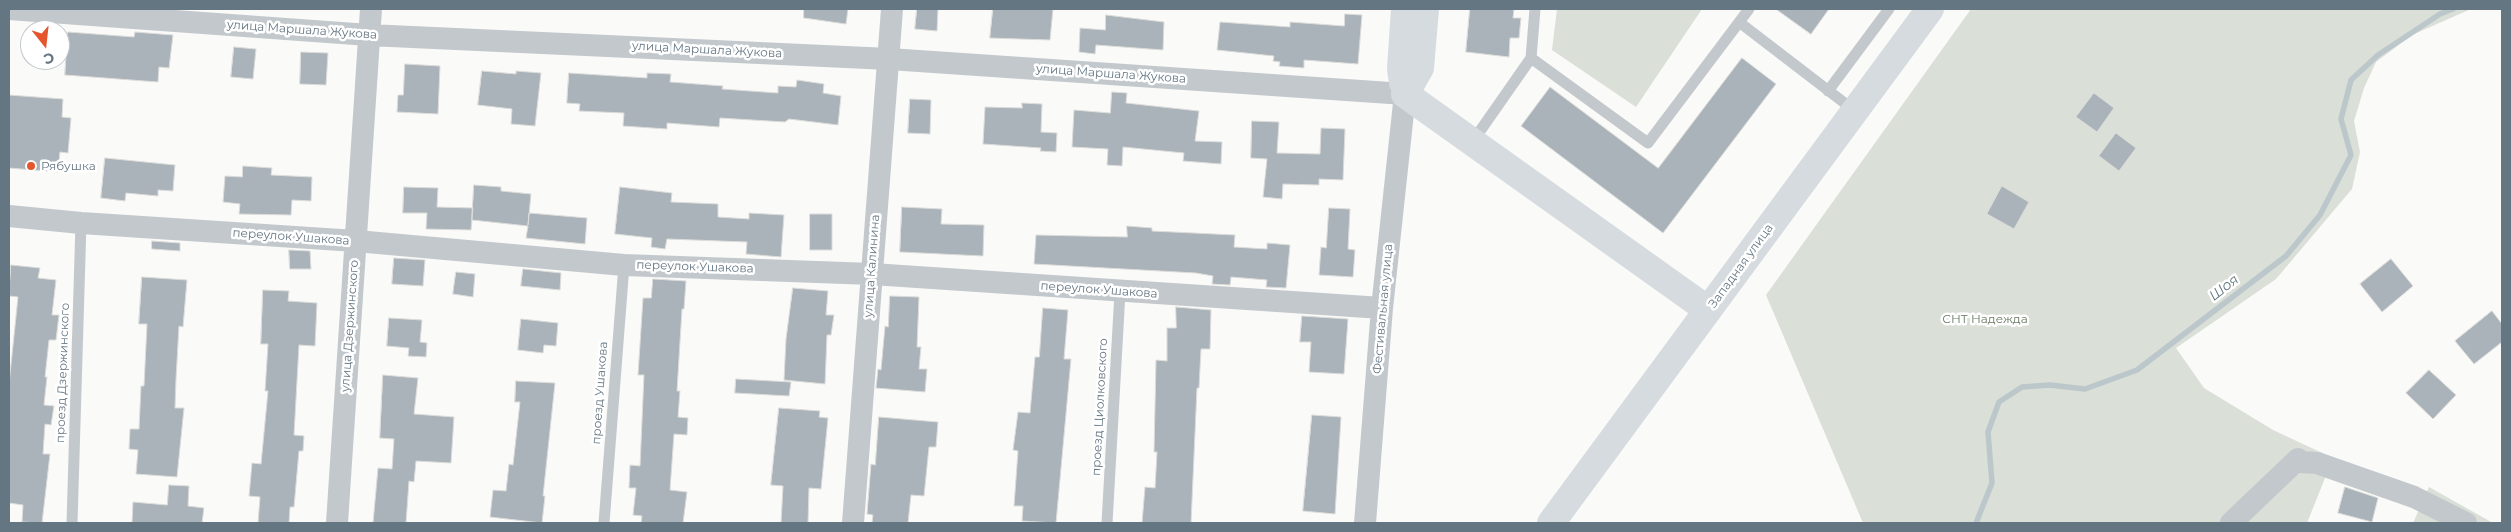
<!DOCTYPE html>
<html>
<head>
<meta charset="utf-8">
<style>
  body { margin:0 }
  #map { position:relative; width:2511px; height:532px; overflow:hidden; background:#fafaf8; font-family:Montserrat,sans-serif }
  canvas { display:block }
  .frame { position:absolute; inset:0; border:10px solid #657683; pointer-events:none }
  .north { position:absolute; left:20px; top:20px; width:50px; height:50px; box-sizing:border-box; background:#fff; border:1px solid #c1c8cd; border-radius:50%; rotate:164deg; font-size:14px; font-weight:700; line-height:20px; text-align:center; color:#657683 }
  .north::after { content:''; display:block; margin:auto; width:18px; height:22px; background:#e4572e; clip-path:polygon(50% 0,100% 100%,50% 72%,0 100%) }
</style>
</head>
<body>
<div id="map">
<canvas width="2511" height="532"></canvas>
<div class="frame"></div>
<div class="north">С</div>
</div>
<script>
const context = document.querySelector('canvas').getContext('2d');
context.lineJoin = 'round';
function fill(path, color) { context.fillStyle = color; context.fill(path, 'evenodd'); }
function stroke(path, color, width, dash) { context.strokeStyle = color; context.lineWidth = width; context.lineCap = dash ? 'butt' : 'round'; context.setLineDash(dash || []); context.stroke(path); }
function write(font, color, halo, rows, align = 'center') {
  context.font = font + ' Montserrat,sans-serif'; context.lineWidth = 5; context.setLineDash([]); context.textBaseline = 'middle'; context.strokeStyle = halo; context.fillStyle = color; for (const [text, x, y, turn = 0] of rows) {
    context.save(); context.translate(x, y); context.rotate((+turn || 0) * Math.PI / 180); context.textAlign = isNaN(turn) ? turn : align; if (halo) context.strokeText(text, 0, 0); context.fillText(text, 0, 0); context.restore();
  }
}
fill(new Path2D(`
  M1557 9H1702L1636 107 1552 50Z
  M1971 9H2471L2412 35 2376 62 2364 88 2354 121 2360 152 2352 189 2276 279 2176 348 2204 388 2273 430 2333 458 2307 523H1863L1766 295Z
  M2429 487 2493 523H2413Z`), '#dadfd7');
stroke(new Path2D(`
  M1976 523 1992 483 1988 432 1999 402 2022 387 2050 385 2085 389 2137 370 2286 256 2320 215 2351 155 2341 119 2351 80 2378 55 2440 14 2453 9`), '#bbc7cb', 5.5);
const building = new Path2D(`
  M804 9H848L846 24 804 18Z
  M917 9H938L937 31 915 29Z
  M993 9H1053L1050 40 990 38Z
  M1470 9H1514L1513 18H1521L1519 38H1510L1509 57 1466 52Z
  M1776 9H1829L1811 34Z
  M1345 14 1362 15 1358 64 1304 60V68L1279 66 1280 62 1273 61 1274 56 1217 50 1220 22 1290 27V22L1344 26Z
  M1106 15 1164 22 1163 50 1096 45 1095 54 1079 52 1080 28 1105 30Z
  M68 32 134 37 135 32 173 35 169 68 159 67 158 82 65 75Z
  M234 47 256 49 253 79 231 77Z
  M301 52 328 53 326 85 300 84Z
  M1742 58 1776 84 1663 233 1521 126 1550 87 1658 168Z
  M405 64 440 66 438 114 397 112 398 95H403Z
  M482 71 516 74V71L541 73 535 126 511 124 512 109 478 105Z
  M569 73 647 78V73L671 74 670 82 723 86 722 89 778 93V86L796 87 797 80 824 84 823 93 841 96 838 125 789 119 785 122 720 118 719 127 667 123V129L623 126 624 113 579 111 580 104 567 103Z
  M1112 92 1127 93 1126 103 1199 111 1195 141 1222 142 1221 164 1183 161 1184 153 1123 147 1122 166 1107 165 1108 149 1072 147 1074 110 1110 113Z
  M2094 93 2114 108 2097 132 2076 117Z
  M9 95 63 99 62 117 71 118 68 153 60 152 58 172 9 168Z
  M910 99 931 100 930 134 908 133Z
  M1022 103 1042 104 1041 132 1057 133 1056 152 1040 151 1041 148 983 144 985 107 1022 108Z
  M1252 121 1279 122 1277 153 1320 154 1321 128 1345 129 1343 180 1319 179V185L1283 184 1282 199 1263 197 1267 159 1251 158Z
  M2116 133 2136 148 2119 171 2099 156Z
  M105 158 175 165 173 191 158 190V196L126 193 125 201 101 198Z
  M243 166 272 168 271 175 312 177 311 201 292 200 291 215 239 214 240 204 223 202 225 176 242 177Z
  M474 185 501 187V191L531 194 528 225 529 213 587 218 585 244 526 238 528 226 472 220Z
  M2002 186 2029 202 2014 229 1987 214Z
  M404 187 438 188 437 207 473 208 471 230 426 229 427 213H403Z
  M620 187 672 193 671 202 718 204V217L749 219V213L784 215 781 257 746 254 747 242 667 239 665 249 651 247 652 238 615 234Z
  M902 207 942 209 941 224 984 225 983 256 900 252Z
  M1329 208 1350 209 1348 249 1355 250 1353 277 1319 275 1321 247 1326 248Z
  M810 214H832V250H810Z
  M1127 226 1152 228V231L1235 235 1234 247 1267 249V243L1290 245 1286 288 1266 287 1267 280 1231 277 1230 285 1212 284 1213 276 1196 273 1034 264 1036 235 1127 237Z
  M152 241 180 243V251L152 249Z
  M289 250 310 251 311 269H290Z
  M394 258 425 260 423 286 392 284Z
  M2391 259 2413 286 2382 312 2360 284Z
  M11 265 40 268 38 278 56 280 52 315H59L56 340H49L45 377H47L44 405 54 406 51 425 45 424 43 454H50L42 523 22 522 23 505 9 503V384L18 297 9 296Z
  M523 269 561 273 560 290 521 286Z
  M456 272 475 274 473 297 453 294Z
  M142 277 187 280 183 327 179 326 176 379 175 408H184L177 477 136 474 138 450 129 449 130 429H139L141 386H144L147 324H139Z
  M653 279 686 281 684 309H682L677 391H680L678 417 688 418 687 435 674 434 670 490 687 492 683 523H641L642 516 633 515 636 488H629L630 465 640 466 644 375H638L643 298H651Z
  M793 288 828 291 826 315H834L831 335H827L825 384 784 380 786 339Z
  M263 290 289 291 288 301 317 303 315 346 299 345 294 435 304 436 303 451H299L294 507H290L289 523H258L260 497 249 496 252 463 261 464 268 391H265L268 344H261Z
  M890 296 919 297 917 347H921L919 369H927L925 392 876 388 878 369 881 370 885 326 888 327Z
  M1176 307 1211 310 1210 349H1201L1199 388H1197L1191 523H1142L1145 487 1155 488 1157 452H1154L1156 360 1167 361V328H1176Z
  M1043 308 1068 310 1064 359H1071L1056 523 1022 521 1023 506H1014L1018 451 1013 450 1018 412 1030 413 1035 357H1039Z
  M2492 311 2502 324V342L2474 364 2455 341Z
  M1302 316 1348 319 1344 374 1309 372 1311 342H1300Z
  M389 318 422 320 420 342 427 343 426 357 408 356 409 348 387 346Z
  M521 319 558 323 556 346 544 345 543 353 518 350Z
  M2429 370 2456 395 2433 419 2406 393Z
  M383 375 418 378 414 414 454 417 451 463 416 461 414 482 409 481 406 523H373L378 468 392 469 394 439 380 438Z
  M736 379 791 382 789 396 735 393Z
  M516 381 555 383 543 496H545L542 523 490 517 493 490 506 491 509 464 513 465 520 402H515Z
  M779 408 820 411 819 417 828 418 821 489 809 488 808 523H781L783 486 771 485Z
  M1312 415 1341 417 1335 514 1303 511Z
  M879 417 938 422 936 447H929L924 496 911 495 908 523H872L873 515 867 514 871 464 875 465Z
  M169 485 189 486 188 506 204 508 202 523H132L133 502 167 505Z
  M2345 487 2378 498 2372 522 2338 513Z`);
fill(building, '#aab3b9');
stroke(building, '#dcdcda', 1);
stroke(new Path2D(`
  M1739 22 1855 111
  M1531 58 1648 143 1749 9
  M1828 91 1889 9
  M1473 141 1531 58 1535 9
  M72 523 81 223
  M604 523 624 265
  M1107 523 1120 292`), '#c3c8cc', 11);
stroke(new Path2D(`
  M9 9 369 35 889 59 1405 94 1382 308 1365 523
  M9 216 81 223 356 241 624 265 872 274 1382 308
  M337 523 371 9
  M853 523 892 9
  M2231 523 2298 459 2300 462 2317 463 2414 497 2466 523`), '#c3c8cc', 22);
stroke(new Path2D(`
  M1403 83 1401 69 1405 9
  M1405 94 1708 310
  M1405 94 1420 68 1425 9`), '#d6dbdf', 28);
stroke(new Path2D(`
  M1551 523 1930 9`), '#d6dbdf', 28);
for (const [x, y, r, color] of [
  [31,166,5,"#e4572e"]
]) { const dot = new Path2D(); dot.arc(x, y, r, 0, 2 * Math.PI); context.fillStyle = color; context.fill(dot); stroke(dot, '#fff', 2); }
write('12px', '#657683', '#fff', [
  ["улица Маршала Жукова",302,30,4],
  ["улица Маршала Жукова",707,50,3],
  ["улица Маршала Жукова",1111,74,4],
  ["переулок Ушакова",291,237,4],
  ["улица Калинина",872,266,-86],
  ["Западная улица",1741,266,-54],
  ["переулок Ушакова",695,267,2],
  ["переулок Ушакова",1099,290,4],
  ["Фестивальная улица",1383,309,-85],
  ["улица Дзержинского",350,326,-86],
  ["проезд Дзержинского",63,373,-88],
  ["проезд Ушакова",600,393,-86],
  ["проезд Циолковского",1100,407,-87]
]);
write('12px', '#657683', '#fff', [
  ["Рябушка",41,166]
], 'left');
write('12px', '#687a64', '#fff', [
  ["СНТ Надежда",1985,319]
]);
write('italic 14px', '#60757c', '#fff', [
  ["Шоя",2224,288,-38]
]);
</script>
</body>
</html>
